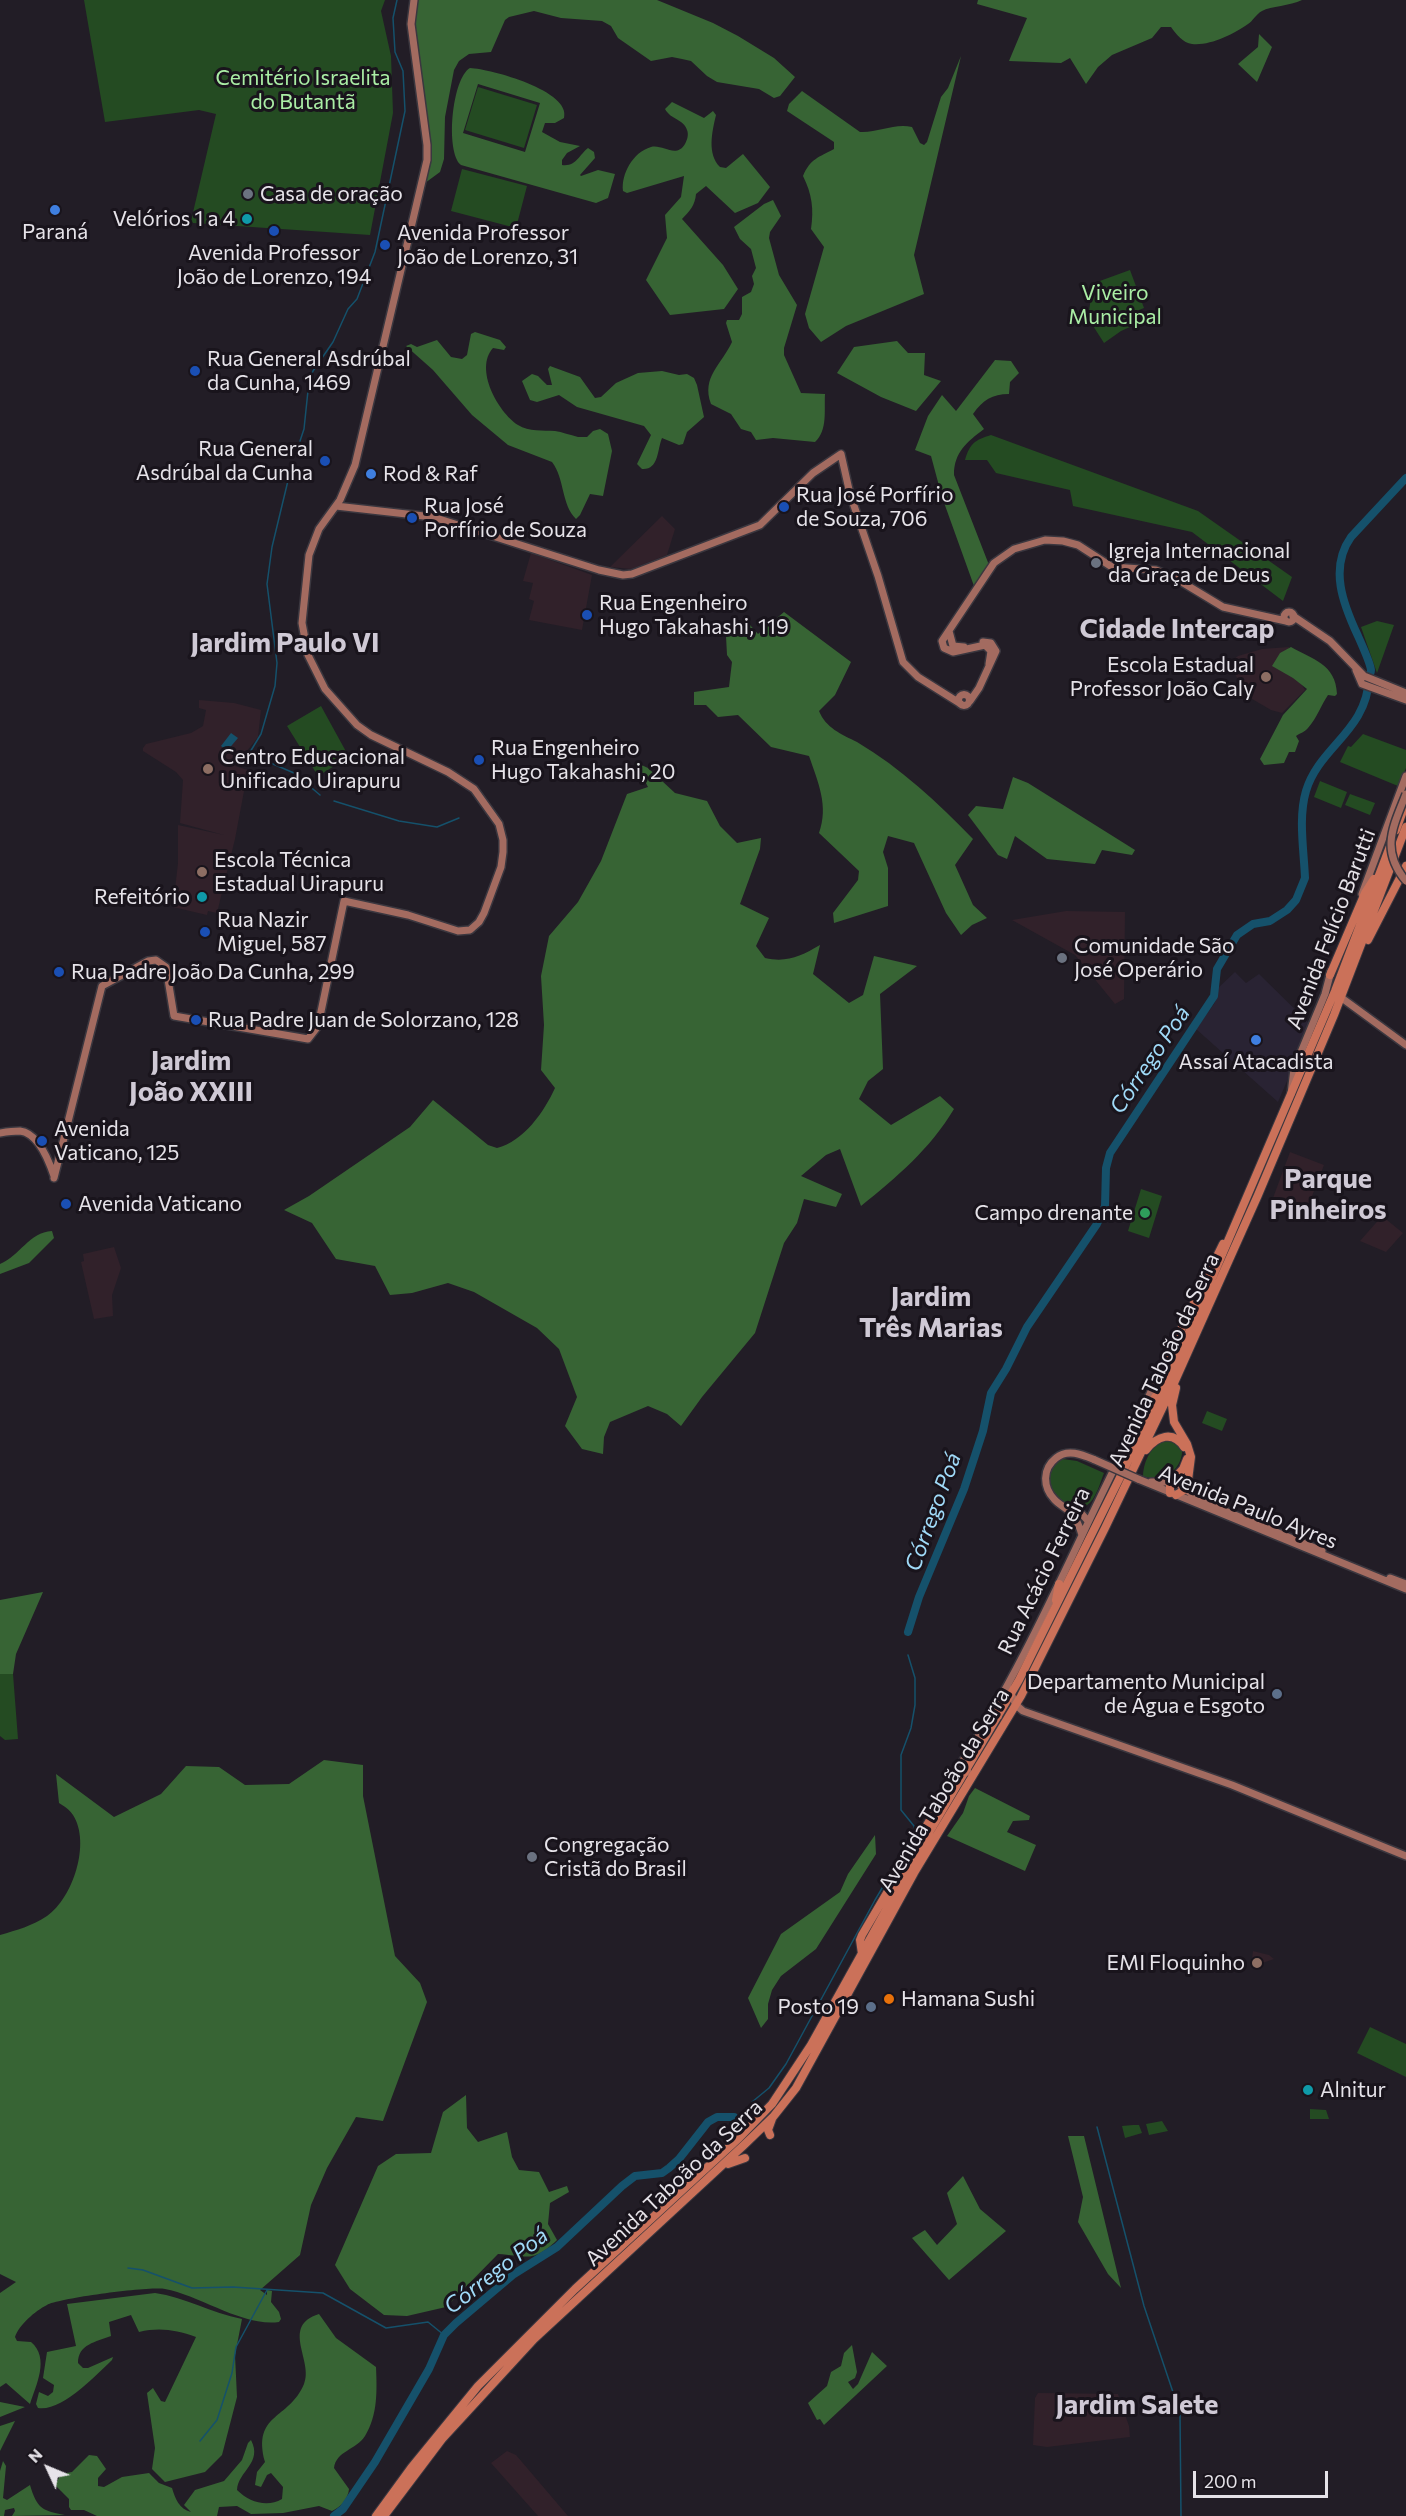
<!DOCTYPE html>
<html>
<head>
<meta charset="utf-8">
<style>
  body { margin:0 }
  #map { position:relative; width:1406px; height:2516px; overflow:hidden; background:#221d26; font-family:Commissioner,sans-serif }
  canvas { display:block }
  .north { position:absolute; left:18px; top:2438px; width:60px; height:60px; -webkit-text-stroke:4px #19141c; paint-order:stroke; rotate:314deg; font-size:16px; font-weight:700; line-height:24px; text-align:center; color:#e6e3e9 }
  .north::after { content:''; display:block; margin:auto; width:21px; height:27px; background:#e6e3e9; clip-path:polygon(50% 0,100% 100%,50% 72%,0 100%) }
  .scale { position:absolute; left:1193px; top:2471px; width:135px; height:27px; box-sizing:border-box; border:3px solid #e6e3e9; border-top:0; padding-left:8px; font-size:18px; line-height:21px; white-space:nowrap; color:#e6e3e9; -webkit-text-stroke:4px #19141c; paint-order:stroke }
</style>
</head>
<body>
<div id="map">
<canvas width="1406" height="2516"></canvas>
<div class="north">N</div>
<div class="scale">200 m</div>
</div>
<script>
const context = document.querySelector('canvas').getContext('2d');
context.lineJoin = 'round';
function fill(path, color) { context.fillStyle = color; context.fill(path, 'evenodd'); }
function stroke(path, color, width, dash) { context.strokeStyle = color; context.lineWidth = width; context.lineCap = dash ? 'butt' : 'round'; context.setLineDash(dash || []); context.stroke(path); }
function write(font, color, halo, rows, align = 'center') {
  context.font = font + ' Commissioner,sans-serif'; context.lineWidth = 6; context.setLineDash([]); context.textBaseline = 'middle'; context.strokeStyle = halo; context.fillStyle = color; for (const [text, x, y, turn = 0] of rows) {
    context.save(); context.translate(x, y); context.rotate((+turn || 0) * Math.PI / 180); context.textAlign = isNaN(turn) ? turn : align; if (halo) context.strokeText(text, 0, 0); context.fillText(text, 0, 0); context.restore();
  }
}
fill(new Path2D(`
  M1235 972 1246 983 1259 974 1311 1025 1278 1102 1196 1029 1214 1004 1218 996 1217 989Z`), '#292333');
fill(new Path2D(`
  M662 516 675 529 667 555 631 569 610 567Z
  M531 553 592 575 582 630 529 620 534 601 529 599 533 583 523 581Z
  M1289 647 1286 661 1305 690 1282 713 1271 710 1247 696 1229 663 1238 656 1262 649Z
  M199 700 234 703 261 710 258 737 235 766 248 770 235 839 217 913 208 911 207 915 173 907 178 863V825L224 835 180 823 183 780 176 772 143 751V748L146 744 191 733 203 726 206 710 199 708Z
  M1066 911 1125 912 1124 999 1115 1004 1075 955 1012 920Z
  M1290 1152 1324 1165 1309 1204 1286 1212 1276 1210 1273 1198Z
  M1382 1216 1403 1233 1386 1252 1360 1241Z
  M114 1247 121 1268 112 1295 113 1316 94 1319 81 1262 84 1261 83 1254Z
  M1253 1951 1269 1955 1274 1959 1251 1967Z
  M1038 2393 1118 2394 1129 2426 1130 2437 1047 2447 1033 2445 1035 2398Z
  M507 2451 516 2455 568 2516H538L491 2463Z`), '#31212a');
fill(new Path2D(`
  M84 0H385L381 11 391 56 393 113 370 235 193 223 191 221 216 114 199 110 105 122Z
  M478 87 537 105 524 148 465 130Z
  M462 169 527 186 516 228 451 211Z
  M1130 270 1144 308 1139 310V323L1121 331 1104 343 1088 318 1091 297 1097 282Z
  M991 435 1198 511 1292 577 1283 601 1192 532 1073 506 1070 490 996 473 987 460H965C970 443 975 440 991 435Z
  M1377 621 1394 625 1377 673 1361 627Z
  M321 706 349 757 318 776 287 726Z
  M1363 734 1406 750V768L1398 786 1340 762 1348 746 1351 747Z
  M1320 781 1347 792 1341 808 1314 797Z
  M1350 794 1375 803 1370 815 1345 805Z
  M1141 1189 1162 1196 1149 1238 1128 1231Z
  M1207 1411 1227 1419 1222 1431 1202 1423Z
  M1170 1439 1176 1441 1182 1448C1184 1468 1163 1485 1143 1476 1144 1459 1152 1443 1170 1439Z
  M1063 1459 1077 1461 1104 1473C1100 1483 1096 1500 1086 1506 1066 1519 1028 1475 1063 1459Z
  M0 1674H13L18 1739 5 1740 0 1736Z
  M1370 2027 1406 2044V2077L1357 2053Z
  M1310 2109 1326 2110 1329 2119H1310Z
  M1162 2121 1168 2131 1149 2135 1146 2124Z
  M1133 2125H1139L1142 2133 1125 2138 1122 2126Z`), '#244b22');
fill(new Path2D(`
  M418 0H657L713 23 738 36 774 58 795 77 780 96 774 98 759 89 717 82 707 76 691 61 682 59 672 57 651 61 618 38 611 26 602 21 561 18 534 11 509 17 505 20 491 52 469 54 459 61 454 70 445 117 444 159 440 172 425 183 430 147 414 32V14Z
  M978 0H1302C1290 6 1271 6 1262 11 1256 14 1253 21 1248 24 1234 34 1210 46 1192 44 1183 43 1176 34 1171 27H1161L1152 38 1112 55 1098 67 1086 84 1070 58 1061 63 1009 61 1027 18 977 4Z
  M1259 34 1272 47 1257 82 1238 64 1258 47Z
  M961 56 914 255 924 294 846 326 821 342 809 328 805 314 824 247 811 229C814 209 812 194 803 176 810 159 819 157 834 149V142L787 111 789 104 802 91 860 132C878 133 894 123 912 127L920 143 924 145 927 142 941 97 948 88Z
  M470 68C491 69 572 91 564 118L555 123H545L542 132 560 142 580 146 567 153 562 160V165C576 167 579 155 588 148L594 152 595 158 580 175 581 176 598 170 615 174 608 198 596 203 461 165C445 152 452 78 470 68ZM478 84 540 103 525 152 463 133Z
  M672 102 704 118 713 111 716 115C712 132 707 154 720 167L726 168 743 154 770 187 758 203 735 213 706 186 696 194C695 205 690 211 682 219L723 265 738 289 724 309 670 315 646 280 667 238 665 215 681 197 684 176 627 193 623 191C621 174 633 152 651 147 663 144 676 159 685 144 687 140 689 135 687 130 684 119 671 120 665 109Z
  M773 200 781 216 770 232 769 238 779 275 797 305 784 348V355L801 393 825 394C824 410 828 430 815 442L773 438 756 440 751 432 741 429 731 414 711 404C701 377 722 364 732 342L726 323 727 320H739L742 314V297L751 292 754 284 752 276 756 268 751 249 740 239 734 227 764 204Z
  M475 332 500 340 506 347 504 350 493 348C474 369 498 412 518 425 529 432 543 430 555 431 562 432 570 435 578 437H587L593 431 600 429 608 434 612 451 603 496 590 494 580 515 576 519C561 504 565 479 552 462L508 445 472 415 433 370 406 346 411 344 417 347 437 340 451 357 462 359 467 355 471 334Z
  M897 341 908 353H925L924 375 941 381 916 411 881 397 837 373 854 347Z
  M995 360 1011 361 1019 373 1010 382 1009 394C992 394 983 400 973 414L984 429C967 442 954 452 954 475L989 565 974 586 942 497 931 456 915 450 928 416 942 395 956 411Z
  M550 366 580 377 595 398 601 397 616 383 638 373 662 371 679 375 687 374 694 378 697 385 704 417 687 432 683 444 679 445 662 438C657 450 659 470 642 469L637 464 651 435 644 426 577 407 559 395 537 402 530 400 522 381 532 374 538 376 547 385H552L548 369Z
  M784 612 851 662 835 695 819 711C826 728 841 734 857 742 901 768 938 803 973 839L955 865 973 905 987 918 972 925 961 935 946 913 914 843 888 836 883 852 888 868V906L834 923 833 913 858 880 859 871 819 833C829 806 818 782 809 756L771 747 738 715 718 717 706 705H694V692L729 687 732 662 727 655 726 636 750 625 758 634Z
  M1291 647C1312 659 1336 664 1337 694L1335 696 1328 695C1321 705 1317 718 1308 728 1305 732 1300 733 1296 736L1299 741 1295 752H1289L1284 763 1264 765 1260 759 1283 715 1307 689 1293 678 1272 666 1280 653Z
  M635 762 648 768 675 793 707 801 720 826 737 843 761 838 760 849 740 904 769 918 756 946 765 958C787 963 801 956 820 945L813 974 849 1003 863 995 874 956 917 966 880 994 883 1069 868 1081 859 1099 891 1125 940 1096 954 1109C930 1149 897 1177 861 1206L840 1149 826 1155 801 1176 842 1194 836 1207 804 1199 797 1223 784 1243 755 1333 702 1397 681 1426 667 1414 648 1406 610 1422 604 1437 603 1454 582 1449 565 1426 577 1397 559 1349 537 1328 474 1292 448 1283 412 1293 390 1295 375 1266 336 1259 312 1223 284 1210 309 1196 410 1127 433 1100 488 1145 497 1148C524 1141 544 1112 555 1088L541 1070 544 1025 541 976 549 936 578 902 601 861 627 794 648 787Z
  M1013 777 1028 783 1135 850 1132 855 1102 850 1095 864 1047 859 1015 836 1007 859 998 855 968 815 976 806 1003 809Z
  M52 1231 54 1238 29 1263 0 1274V1264C20 1256 29 1232 52 1231Z
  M43 1592 16 1654 13 1674H0V1600Z
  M324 1760 363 1765V1796L395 1956 420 1983 427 2002 383 2121 356 2117 327 2168 311 2205 300 2255 260 2290 267 2295V2290L272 2291 271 2302 279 2312 281 2319 279 2322C243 2327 199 2295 165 2289 151 2286 59 2298 47 2305 35 2311 19 2325 15 2337L17 2341 31 2342C50 2358 36 2385 30 2404L6 2383 0 2387V2293L16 2282 0 2274V1935C17 1930 32 1926 47 1916 73 1898 91 1843 73 1815 70 1810 64 1806 59 1803L56 1774 114 1817 161 1794 186 1766 219 1767 245 1785 289 1784Z
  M975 1788 1030 1816 1029 1820 1013 1821 1007 1832 1036 1845 1025 1871 947 1836 963 1813 969 1796Z
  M875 1835 876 1854 816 1949 781 1976 772 1990 768 2004V2019L761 2028 748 1998 781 1934 840 1892 848 1874Z
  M466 2095 467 2128 478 2142 507 2132 512 2157 519 2170 539 2172 549 2192 567 2186 569 2192 550 2203 548 2224 557 2240C533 2263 528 2256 498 2254L446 2307 407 2316 384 2315 350 2289 335 2265 378 2166 396 2154 431 2153 443 2112Z
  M1068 2136H1084L1121 2288 1108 2274 1078 2222 1083 2197Z
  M963 2176 980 2209 1006 2231 949 2280 912 2238 925 2230 937 2245 957 2224 947 2193Z
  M155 2293C185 2297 211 2313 242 2319L235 2355 237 2397 222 2455 205 2472 165 2482 152 2469 155 2448 147 2393 153 2388 161 2401 165 2402 196 2337C176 2330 160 2327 139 2332L131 2315 109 2322 111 2336C96 2342 78 2344 78 2363L83 2368H88L113 2357 112 2360C96 2375 62 2412 38 2408L36 2404 39 2392 48 2396 53 2392 54 2385 43 2378 47 2352 76 2346 67 2304Z
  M319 2314 336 2338 376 2367C377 2390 378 2415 365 2436 356 2450 336 2451 334 2468L349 2489C348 2499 341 2507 332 2511L319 2506 283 2513 251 2514 237 2506 219 2507 217 2516H97L84 2510H71L69 2507V2499L55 2485 61 2474 72 2472 89 2455 97 2456 106 2469 98 2478V2486L104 2487 122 2477 149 2473 159 2483 172 2488C175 2498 179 2509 191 2512L184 2505 195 2490 224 2481 242 2460 248 2443 251 2440C263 2463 238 2471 237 2490 249 2502 267 2508 282 2499L283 2487 271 2473 267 2475 261 2487 255 2485 257 2472 265 2462C252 2413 289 2420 304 2384 314 2361 280 2326 319 2314Z
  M852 2345 857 2372 855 2378 848 2382 853 2389 858 2384 872 2352 887 2366 824 2425 820 2419 817 2420 808 2403 827 2386 831 2372 841 2366 844 2353Z
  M0 2402 25 2407 0 2417Z
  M15 2421 0 2451V2426Z
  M3 2461 6 2466 3 2498 7 2500 30 2485C37 2509 43 2511 65 2515L12 2516 15 2511 14 2508 5 2510 4 2516H0V2471Z`), '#376434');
fill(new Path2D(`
  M231 733 238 738 227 751 221 746Z`), '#15516b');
stroke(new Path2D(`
  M300 441 304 429 309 381 313 371 333 342 348 309 357 299 375 252 405 111 403 71 395 52 393 18 397 0
  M266 761 294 773 320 795
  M244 762 261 734 275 686 277 663 267 584 272 547 292 464
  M334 801 399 821 437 827 459 818
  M752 2102 769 2088 786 2064 875 1900 915 1833 914 1826 901 1810V1755L911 1728 915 1705V1678L908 1655
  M1097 2127 1144 2306 1180 2413 1181 2516
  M128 2268 143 2270 192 2288 233 2287 323 2293 386 2328 428 2322 444 2335
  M200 2441 217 2420 232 2373 236 2347 267 2290`), '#15516b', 1.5);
stroke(new Path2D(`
  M908 1632 919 1597 964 1489 983 1431 991 1393 1006 1369 1027 1327 1097 1224 1105 1206 1106 1168 1110 1153 1214 996 1217 969 1237 935 1253 924 1270 921 1287 910 1296 900 1305 878C1304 851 1298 818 1306 791 1319 747 1367 731 1369 678 1369 675 1371 673 1371 670 1370 662 1361 643 1358 636 1343 604 1329 568 1351 537L1406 478
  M334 2516 343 2509 375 2462 429 2369 444 2335 456 2323 514 2274 557 2247 622 2186 635 2176 662 2173 669 2168 679 2159 708 2122 717 2117H734`), '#15516b', 8);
const major = new Path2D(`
  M336 506 433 517 599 570 623 575 632 574 760 525 813 473 841 454 850 494 878 576 903 662 918 677 961 704
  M1284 617a5 5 0 1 1 10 0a5 5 0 1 1-10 0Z
  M1293 616 1330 641 1364 676 1406 693
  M949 631 953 646 964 647
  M989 664 991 651 985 645 953 652 944 648 942 641 994 563 1014 549 1045 540 1063 541 1078 545 1112 567 1156 570 1175 578 1223 607 1286 621
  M1356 670 1362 684 1406 700
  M958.5 700a5.5 5.5 0 1 1 11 0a5.5 5.5 0 1 1-11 0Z
  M970 701 979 688 996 651 991 643 983 642
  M1362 894 1406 776
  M1339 996 1406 1045
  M1291 1094 1294 1069 1325 994 1331 971
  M0 1133C6 1132 13 1131 20 1131 38 1133 49 1161 54 1176
  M54 1178 102 986 148 961 156 960 166 967 174 1016 308 1039 318 1026 344 901 408 915 458 931 470 930 479 922 484 913 501 867 503 852V840L499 824 474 789 448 772 371 735 357 725 325 689 308 655 302 623 309 555 319 529 340 500 355 465 427 160V145L411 24 414 0
  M1139 1418 1159 1374
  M1138 1479 1406 1589
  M1151 1482H1175L1203 1502 1322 1551
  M1069 1511 1080 1512 1088 1521
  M1082 1535C1080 1528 1077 1520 1072 1514 1067 1508 1059 1505 1054 1499 1043 1487 1042 1469 1056 1458 1068 1448 1083 1455 1095 1460
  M1390 1578 1406 1584
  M1009 1689 1016 1705 1023 1711 1232 1785 1406 1856
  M968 1772 962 1762C1028 1660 1074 1547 1129 1439`);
const highway = new Path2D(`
  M1396 830 1406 803
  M1368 940 1406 866
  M1330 975 1365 893 1374 879
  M1159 1374 1223 1244
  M1176 1388 1172 1405 1174 1422 1187 1444 1191 1457 1187 1488 1176 1495
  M1127 1442 1156 1396
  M1146 1450C1157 1436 1173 1430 1184 1447
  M1170 1493V1483L1183 1469 1187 1459
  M1056 1600 1059 1584
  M998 1716 999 1699
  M862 1954 860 1940 862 1935 937 1808 948 1797
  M770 2135 768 2130 772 2119
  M728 2164 745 2158
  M376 2516 411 2468 478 2386 575 2289 739 2138 772 2104 811 2045 930 1831 1019 1680 1168 1381 1335 991 1392 841
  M384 2516 442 2439 534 2339 744 2145 773 2117 796 2088 914 1873 1021 1696 1105 1528 1170 1392 1258 1195 1334 1015 1406 827`);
stroke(major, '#3b373f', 10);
stroke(highway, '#3b373f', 10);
stroke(major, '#a36b60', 7);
stroke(highway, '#cb7159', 8);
const majorBridge = new Path2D(`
  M1406 794C1393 827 1380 850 1406 881
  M1095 1460 1138 1479`);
stroke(majorBridge, '#3b373f', 10, []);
stroke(majorBridge, '#a36b60', 7);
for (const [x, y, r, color] of [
  [248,194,6,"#6b7280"],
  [55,210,6,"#3f7fe0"],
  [247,219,6,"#0f9aa8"],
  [274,231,6,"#1a4fb4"],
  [385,245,6,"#1a4fb4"],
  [195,371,6,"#1a4fb4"],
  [325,461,6,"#1a4fb4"],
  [371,474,6,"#3f7fe0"],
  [784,507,6,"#1a4fb4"],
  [412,518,6,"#1a4fb4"],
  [1096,563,6,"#6b7280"],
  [587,615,6,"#1a4fb4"],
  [1266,677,6,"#8d6e63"],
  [479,760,6,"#1a4fb4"],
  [208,769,6,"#8d6e63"],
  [202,872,6,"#8d6e63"],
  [202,897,6,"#0f9aa8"],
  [205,932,6,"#1a4fb4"],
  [1062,958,6,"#6b7280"],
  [59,972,6,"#1a4fb4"],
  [196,1020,6,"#1a4fb4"],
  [1256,1040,6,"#3f7fe0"],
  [42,1141,6,"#1a4fb4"],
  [66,1204,6,"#1a4fb4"],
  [1145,1213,6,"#2e9e5b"],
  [1277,1694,6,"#5c6f8a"],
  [532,1857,6,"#6b7280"],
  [1257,1963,6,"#8d6e63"],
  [889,1999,6,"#e8710a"],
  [871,2007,6,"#5c6f8a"],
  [1308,2090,6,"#0f9aa8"]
]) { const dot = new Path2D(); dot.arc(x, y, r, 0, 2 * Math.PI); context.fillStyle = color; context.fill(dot); stroke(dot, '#19141c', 2); }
write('21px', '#aaeea5', '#19141c', [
  ["Cemitério Israelita",303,78],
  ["do Butantã",303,102],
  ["Viveiro",1115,293],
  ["Municipal",1115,317]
]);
write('21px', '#e6e3e9', '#19141c', [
  ["Casa de oração",260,194],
  ["Velórios 1 a 4",235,219,"right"],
  ["Paraná",55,232,"center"],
  ["Avenida Professor",397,233],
  ["João de Lorenzo, 31",397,257],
  ["Avenida Professor",274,253,"center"],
  ["João de Lorenzo, 194",274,277,"center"],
  ["Rua General Asdrúbal",207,359],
  ["da Cunha, 1469",207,383],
  ["Rua General",313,449,"right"],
  ["Asdrúbal da Cunha",313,473,"right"],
  ["Rod & Raf",383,474],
  ["Rua José Porfírio",796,495],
  ["de Souza, 706",796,519],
  ["Rua José",424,506],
  ["Porfírio de Souza",424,530],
  ["Igreja Internacional",1108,551],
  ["da Graça de Deus",1108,575],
  ["Rua Engenheiro",599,603],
  ["Hugo Takahashi, 119",599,627],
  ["Escola Estadual",1254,665,"right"],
  ["Professor João Caly",1254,689,"right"],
  ["Rua Engenheiro",491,748],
  ["Hugo Takahashi, 20",491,772],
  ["Centro Educacional",220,757],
  ["Unificado Uirapuru",220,781],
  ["Escola Técnica",214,860],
  ["Estadual Uirapuru",214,884],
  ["Refeitório",190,897,"right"],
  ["Rua Nazir",217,920],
  ["Miguel, 587",217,944],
  ["Comunidade São",1074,946],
  ["José Operário",1074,970],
  ["Rua Padre João Da Cunha, 299",71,972],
  ["Rua Padre Juan de Solorzano, 128",208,1020],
  ["Assaí Atacadista",1256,1062,"center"],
  ["Avenida",54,1129],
  ["Vaticano, 125",54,1153],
  ["Avenida Vaticano",78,1204],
  ["Campo drenante",1133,1213,"right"],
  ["Departamento Municipal",1265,1682,"right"],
  ["de Água e Esgoto",1265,1706,"right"],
  ["Congregação",544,1845],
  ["Cristã do Brasil",544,1869],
  ["EMI Floquinho",1245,1963,"right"],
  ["Hamana Sushi",901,1999],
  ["Posto 19",859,2007,"right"],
  ["Alnitur",1320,2090]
], 'left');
write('21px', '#e6e3e9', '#19141c', [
  ["Avenida Felício Barutti",1331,929,-69],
  ["Avenida Taboão da Serra",1164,1360,-65],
  ["Avenida Paulo Ayres",1248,1507,22],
  ["Rua Acácio Ferreira",1044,1571,-64],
  ["Avenida Taboão da Serra",944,1790,-59],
  ["Avenida Taboão da Serra",674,2183,-43]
]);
write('italic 22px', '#a0daf8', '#19141c', [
  ["Córrego Poá",1150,1060,-56],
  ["Córrego Poá",933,1512,-70],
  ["Córrego Poá",496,2271,-38]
]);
write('bold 27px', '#cfc9d5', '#19141c', [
  ["Cidade Intercap",1177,629],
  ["Jardim Paulo VI",285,643],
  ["Jardim",191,1061],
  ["João XXIII",191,1092],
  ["Parque",1328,1179],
  ["Pinheiros",1328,1210],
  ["Jardim",931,1297],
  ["Três Marias",931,1328],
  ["Jardim Salete",1137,2405]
]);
</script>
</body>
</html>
